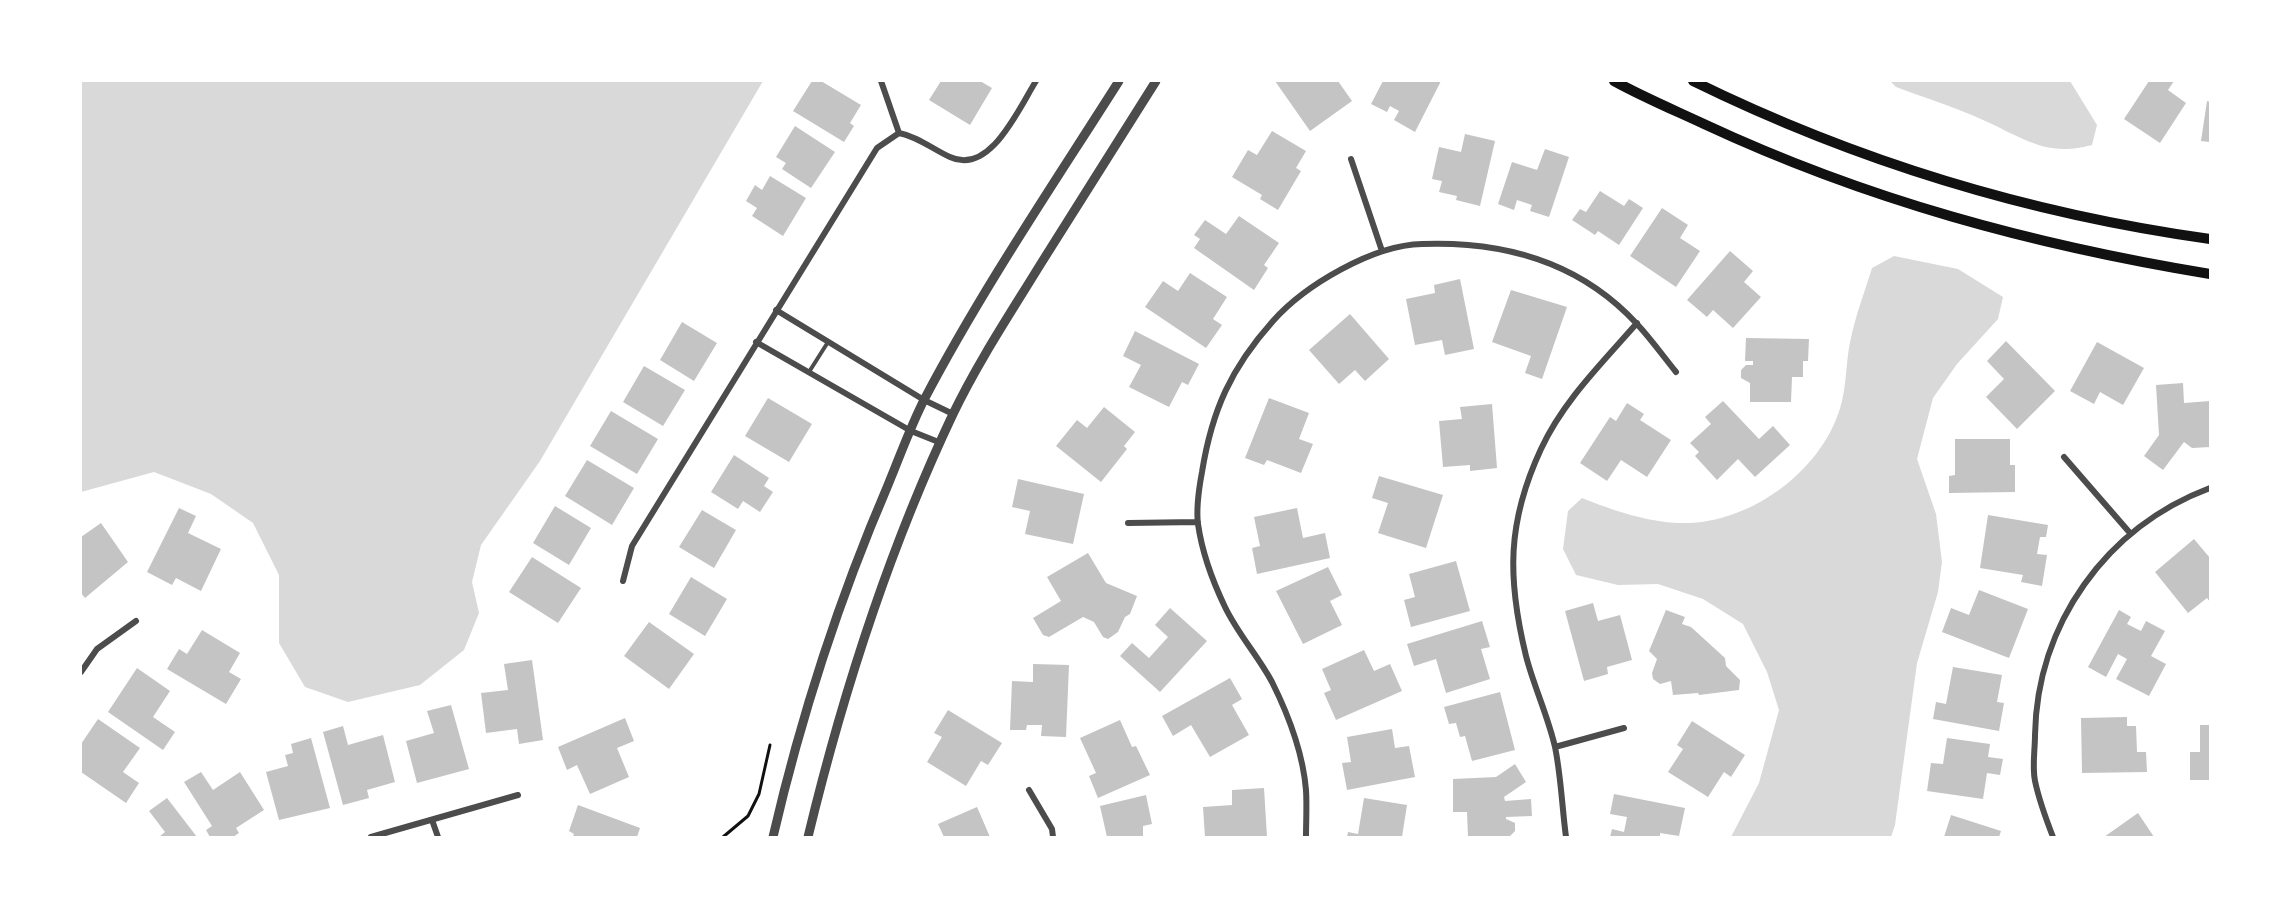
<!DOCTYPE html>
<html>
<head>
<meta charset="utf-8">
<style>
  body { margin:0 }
  #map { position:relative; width:2291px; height:918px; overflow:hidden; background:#fff; font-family:Raleway,sans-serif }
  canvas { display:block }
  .frame { position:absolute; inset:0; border:82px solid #fff; pointer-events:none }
</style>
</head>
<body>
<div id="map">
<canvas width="2291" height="918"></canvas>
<div class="frame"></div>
</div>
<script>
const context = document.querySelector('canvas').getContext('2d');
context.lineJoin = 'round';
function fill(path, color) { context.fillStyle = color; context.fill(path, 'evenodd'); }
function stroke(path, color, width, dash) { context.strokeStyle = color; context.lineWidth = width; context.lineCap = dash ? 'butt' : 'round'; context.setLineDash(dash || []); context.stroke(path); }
fill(new Path2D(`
  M81 81H763L540 461 481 545 472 582 479 613 464 650 420 685 348 702 305 687 279 643V575L253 523 211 494 154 472 81 492Z
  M1890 81H2070L2097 125 2092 145C2046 158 2022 137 1983 120 1955 107 1925 98 1896 87Z
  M1894 256 1958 269 2003 297 1998 319 1957 364 1933 398 1917 459 1936 514 1942 562 1938 592 1917 663 1895 825 1891 837H1731L1759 783 1779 710 1767 672 1743 624 1703 599 1658 584 1618 585 1576 575 1563 549 1568 511 1582 498C1612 510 1647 522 1679 523 1749 526 1826 469 1842 401 1847 380 1846 358 1851 338 1856 314 1865 291 1872 268Z`), '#d9d9d9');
fill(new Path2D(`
  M812 81H821L861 105 850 123 854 126 844 142 793 111Z
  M941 81H980L992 88 970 125 929 100Z
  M1275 81H1338L1352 101 1310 131Z
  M1383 81H1441L1415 132 1394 120 1399 111 1390 106 1387 112 1371 104Z
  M2149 81H2174L2168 90 2186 103 2160 143 2124 119Z
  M2207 101 2210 102V142L2201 141Z
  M795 126 835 152 811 188 782 169 786 163 776 157Z
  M1272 131 1306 151 1296 168 1301 171 1278 210 1260 199 1262 195 1232 177 1248 150 1257 155Z
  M1465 134 1495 141 1480 206 1456 200 1457 196 1439 192 1442 181 1432 179 1439 147 1461 152Z
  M1545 149 1569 157 1549 217 1530 211 1532 205 1517 200 1514 210 1498 204 1512 162 1537 170Z
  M770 176 806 198 783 236 752 216 757 208 746 201 755 185 762 190Z
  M1600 191 1624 206 1629 199 1643 208 1619 245 1598 231 1595 235 1572 220 1580 209 1586 212Z
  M1662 208 1688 225 1680 238 1700 251 1676 287 1630 256Z
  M1239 216 1279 243 1264 265 1268 268 1254 290 1194 248 1200 239 1194 235 1205 220 1226 234Z
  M1730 251 1753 271 1744 282 1761 297 1733 328 1713 310 1707 317 1687 300Z
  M1190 273 1227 297 1213 319 1222 325 1206 348 1145 307 1163 281 1178 291Z
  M1460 279 1474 349 1445 355 1442 340 1415 345 1406 299 1435 293 1434 285Z
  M1511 290 1567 307 1542 379 1525 373 1531 356 1492 342Z
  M1350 314 1389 359 1365 381 1355 370 1339 384 1309 350Z
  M682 322 717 343 694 381 660 360Z
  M1135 331 1199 364 1188 385 1182 382 1169 407 1129 387 1141 365 1123 356Z
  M1746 338 1809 339 1808 361H1803V377H1792L1791 402H1750V383L1741 378V370L1746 365H1753V361H1745Z
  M2006 341 2055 391 2017 429 1986 397 2004 379 1987 361Z
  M2097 342 2144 368 2123 405 2100 392 2094 404 2070 391Z
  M644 366 685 390 663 426 623 402Z
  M2183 383 2184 403 2210 401V447L2192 448 2184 442 2163 470 2144 456 2159 435 2156 385Z
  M768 398 812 424 789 462 745 436Z
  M1269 398 1309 413 1299 439 1313 444 1301 473 1267 460 1264 465 1245 458Z
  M1723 401 1759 439 1773 426 1790 445 1755 477 1738 459 1717 480 1695 456 1699 452 1690 443 1711 424 1705 417Z
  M1627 403 1644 414 1640 420 1671 440 1647 477 1621 460 1607 481 1580 463 1610 417 1616 421Z
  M1492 404 1497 468 1470 471V465L1443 467 1439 421 1462 419 1460 407Z
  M1104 407 1135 432 1124 446 1127 449 1101 482 1056 446 1077 420 1087 428Z
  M611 411 658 439 637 474 590 446Z
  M1955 439H2010V465H2015V492L1949 493V476L1955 475Z
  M734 455 769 478 764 486 773 492 760 512 743 501 738 509 711 492Z
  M587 460 634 488 612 525 565 496Z
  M1379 476 1443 495 1426 548 1378 533 1388 503 1372 498Z
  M1018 479 1084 494 1073 544 1025 534 1030 511 1012 507Z
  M555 506 591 528 569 565 533 543Z
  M179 508 196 516 188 533 221 549 201 591 176 578 172 585 147 572Z
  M1297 508 1303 538 1325 533 1330 558 1257 574 1252 548 1260 546 1254 517Z
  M702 510 736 530 714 568 679 547Z
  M1988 515 2048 525 2046 537H2040L2037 554 2047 555 2042 586 2021 582 2023 575 1980 568Z
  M101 523 128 562 85 598 81 593V537Z
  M2194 539 2210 558V602L2207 598 2188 613 2155 572Z
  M1088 553 1106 583 1137 596 1130 614 1125 617 1118 632 1108 639 1103 637 1094 622 1083 617 1049 637 1043 635 1033 618 1061 601 1047 577Z
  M532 557 581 588 558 623 509 592Z
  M1456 561 1470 611 1411 627 1404 600 1415 597 1409 574Z
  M1328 567 1342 595 1330 601 1342 625 1303 644 1276 591Z
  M691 577 727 599 705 636 669 614Z
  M1979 590 2028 609 2009 658 1942 632 1951 608 1969 615Z
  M1593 603 1598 621 1620 615 1632 660 1607 667 1608 674 1584 681 1565 611Z
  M1170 608 1207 641 1160 692 1120 656 1132 643 1149 658 1168 637 1155 625Z
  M1666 610 1685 617 1682 624 1691 627 1725 658 1726 666 1740 680 1739 690 1699 695 1698 693 1673 695 1671 681 1660 684 1653 679 1652 673 1657 659 1649 651Z
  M2119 610 2131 617 2127 624 2141 631 2146 621 2165 631 2151 656 2166 664 2149 696 2116 679 2127 659 2118 654 2106 677 2088 667Z
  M1482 621 1490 647 1481 649 1490 679 1446 693 1436 659 1414 666 1407 644Z
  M649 622 694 654 669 689 624 656Z
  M202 630 240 653 229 672 241 679 226 704 167 669 179 649 187 654Z
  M1364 650 1374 671 1390 664 1402 691 1336 720 1324 693 1331 690 1322 669Z
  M532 660 543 740 519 744 517 729 486 733 481 693 508 690 504 664Z
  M1033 664 1069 665 1066 737 1041 736 1042 725H1027L1026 730H1010L1012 681 1033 682Z
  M1953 667 2002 675 1997 702 2004 703 1999 731 1933 719 1936 702 1946 704Z
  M137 668 170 691 153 717 175 732 163 750 108 712Z
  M1230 678 1242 699 1232 705 1249 735 1210 757 1191 725 1173 736 1162 716Z
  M1500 692 1515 750 1472 761 1465 736 1460 737 1456 723 1449 724 1444 707Z
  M451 705 469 769 417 783 406 741 434 733 427 711Z
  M948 710 1002 743 988 765 981 761 966 786 927 762 942 737 934 733Z
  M2127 717V726H2136L2137 752H2146L2147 772 2082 773 2081 718Z
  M625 718 634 741 617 748 629 777 590 794 577 765 567 770 558 747Z
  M98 719 140 748 123 772 139 783 126 803 81 772V744Z
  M1120 720 1132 747 1136 746 1150 775 1098 798 1089 776 1096 773 1080 738Z
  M1692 721 1745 755 1731 777 1724 772 1708 797 1668 772 1683 749 1677 745Z
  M2200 725H2210V780H2190V752H2200Z
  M343 726 348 745 383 735 395 782 367 790 369 798 343 805 323 732Z
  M1392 729 1395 748 1409 746 1415 777 1347 790 1342 763 1351 762 1347 737Z
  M311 738 330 808 279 820 266 772 288 766 285 755 293 753 291 744Z
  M1947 738 1990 744 1988 757 2003 759 2000 775 1987 773 1983 799 1927 791 1931 763 1943 764Z
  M1515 764 1526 782 1504 797 1505 801 1531 799 1532 816 1506 817V819L1515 823V831L1510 836 1468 837 1467 812H1453V779L1496 777Z
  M201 772 213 790 240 772 264 810 236 828 239 833 233 837H210L206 830 212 826 184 782Z
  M1264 788 1267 837H1205L1203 807 1232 805V790Z
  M1614 794 1685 808 1679 836 1660 833V837H1610L1612 829 1624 832 1627 817 1610 814Z
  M1146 795 1152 824 1143 826V837H1107L1100 806Z
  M167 798 197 837H159L165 832 149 811Z
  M1364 798 1407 805 1402 837H1347L1348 832 1358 834Z
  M578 805 640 828 637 837H573L574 834 569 831Z
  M977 807 990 837H944L938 824Z
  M2138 813 2154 837H2104Z
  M1951 815 2001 831 1999 837H1944Z`), '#c4c4c4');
stroke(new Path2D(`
  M723 837 748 816 759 794 770 745`), '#111', 3);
stroke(new Path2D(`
  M809 372 828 342`), '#4c4c4c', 4);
stroke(new Path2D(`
  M881 81 899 133
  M1351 159 1382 251
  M776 310 924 400 953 414
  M756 342 911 431 941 443
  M2064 457 2130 533
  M1128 523 1198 522
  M623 581 632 546 877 148 899 133C919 137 932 149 950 157 990 176 1019 108 1036 81
  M81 672 97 649 136 621
  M1555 747 1624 728
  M1029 790 1052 829 1053 837
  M432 820 438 837
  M371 837 518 795
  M1306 837C1306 822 1307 806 1306 790 1303 754 1288 714 1272 682 1258 656 1238 634 1225 607 1213 582 1202 552 1198 524 1196 508 1199 488 1202 472 1212 410 1231 368 1273 321 1305 285 1373 245 1422 244 1503 241 1580 262 1637 324 1651 339 1663 356 1676 372
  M1566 837C1562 807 1561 776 1555 747 1548 716 1534 687 1526 656 1507 578 1507 522 1541 449 1563 401 1603 362 1637 323
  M2053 837C2046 819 2039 800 2035 781 2032 767 2035 750 2035 735 2037 624 2106 527 2210 488`), '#4c4c4c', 6);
stroke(new Path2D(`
  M773 837C801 716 839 599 888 485 900 456 911 425 925 398 983 288 1053 185 1119 81
  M808 837C843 692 889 549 953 414 978 362 1010 314 1040 265 1079 204 1117 142 1156 81`), '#4c4c4c', 9);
stroke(new Path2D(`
  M1614 81C1643 97 1674 110 1704 124 1867 200 2034 245 2210 274
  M1693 81C1856 161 2030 214 2210 239`), '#111', 10);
</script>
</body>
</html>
